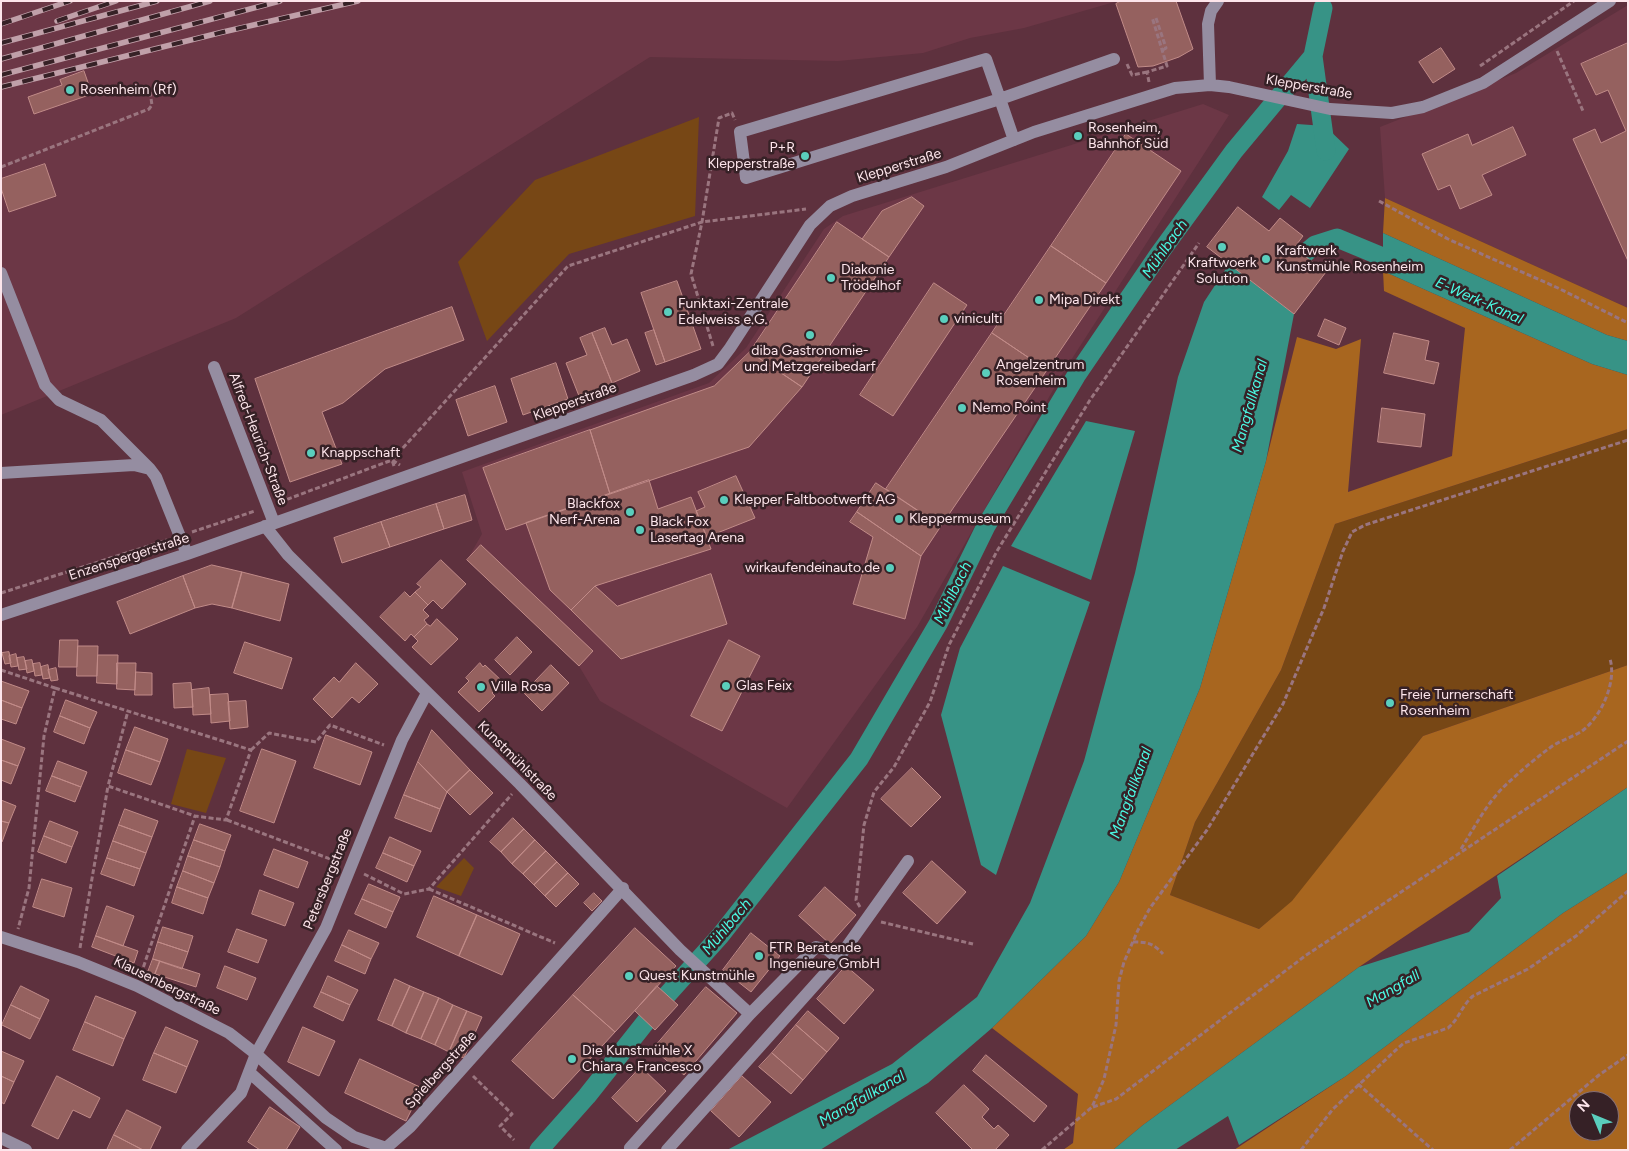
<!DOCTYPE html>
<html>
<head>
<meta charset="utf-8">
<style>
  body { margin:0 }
  #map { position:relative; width:1629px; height:1151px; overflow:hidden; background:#5e313e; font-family:Figtree,sans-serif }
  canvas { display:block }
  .frame { position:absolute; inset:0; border:2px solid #fde5eb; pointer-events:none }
  .north { position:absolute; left:1569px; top:1091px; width:50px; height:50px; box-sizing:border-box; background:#362126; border:1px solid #866f75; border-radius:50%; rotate:315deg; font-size:14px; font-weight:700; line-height:20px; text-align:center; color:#fde5eb }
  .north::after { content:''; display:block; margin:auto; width:18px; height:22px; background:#5acebd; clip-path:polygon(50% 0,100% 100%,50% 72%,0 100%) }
</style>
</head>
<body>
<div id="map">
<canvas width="1629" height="1151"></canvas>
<div class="frame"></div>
<div class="north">N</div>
</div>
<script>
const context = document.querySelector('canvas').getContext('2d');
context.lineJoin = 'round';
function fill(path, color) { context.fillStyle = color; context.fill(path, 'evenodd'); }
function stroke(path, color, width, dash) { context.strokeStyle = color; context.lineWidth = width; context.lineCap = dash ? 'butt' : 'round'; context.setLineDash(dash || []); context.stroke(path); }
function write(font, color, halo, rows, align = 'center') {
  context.font = font + ' Figtree,sans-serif'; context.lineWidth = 5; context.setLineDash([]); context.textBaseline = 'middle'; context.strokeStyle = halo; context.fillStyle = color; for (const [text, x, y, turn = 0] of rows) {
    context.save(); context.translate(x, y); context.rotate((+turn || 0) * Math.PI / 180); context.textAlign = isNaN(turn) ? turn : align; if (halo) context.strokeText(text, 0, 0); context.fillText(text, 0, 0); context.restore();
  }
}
fill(new Path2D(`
  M1 1H1118L1024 28 970 38 923 53 838 61 650 57 236 318 1 415Z
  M1628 5V308L1385 198 1380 127 1516 73Z
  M1203 104 1229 115 1064 371 917 627 787 808 600 701 579 666 467 560 482 534 462 472 709 383 746 348 824 229 843 216Z`), '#6c3746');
fill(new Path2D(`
  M699 117 695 216 569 254 487 341 458 262 535 180Z
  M1628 429V665L1423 736 1292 902 1259 929 1170 895 1195 822 1281 670 1335 524Z
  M187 749 226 758 206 813 171 804Z
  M464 858 474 868 461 896 436 887Z`), '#774715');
fill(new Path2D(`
  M1385 198 1628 308V341L1607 335 1383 233Z
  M1383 271 1592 364 1628 375V429L1335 524 1281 670 1195 822 1170 895 1259 929 1292 901 1423 736 1628 665V787L1359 967 1143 1125 1113 1150H1063L1073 1143 1078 1094 992 1028 1086 936 1119 882 1200 688 1266 461 1297 337 1336 349 1361 339 1348 492 1452 456 1465 328 1384 291Z
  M1628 872V1150H1234L1346 1076 1563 913ZM1579 1101H1609V1131H1579Z`), '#a8661f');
fill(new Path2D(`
  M1297 124 1325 126 1349 149 1310 208 1291 195 1279 210 1262 197 1288 151Z
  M1383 233 1607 335 1628 341V375L1592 364 1383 271Z
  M1229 264 1294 314 1266 461 1200 688 1119 882 1086 936 992 1028 928 1083 820 1150H727L892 1064 977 997 1030 903 1084 761 1135 573 1178 377 1204 302Z
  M1086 421 1135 431 1091 580 1011 546Z
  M1003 566 1090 602 996 875 981 865 941 715 960 648Z
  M1628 787V872L1563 913 1346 1076 1239 1145 1228 1116 1175 1150H1113L1143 1125 1359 967 1469 932 1501 898 1497 876Z`), '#379386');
stroke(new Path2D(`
  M1313 56 1326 151
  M1303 255 1315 245 1337 238 1407 267
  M539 1150 587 1096 667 995 720 936 859 759 938 624 986 526 1076 376 1159 254 1234 151 1313 56 1323 8`), '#379386', 19);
const building = new Path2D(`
  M1121 1H1176L1193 49 1179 57 1153 66 1138 67 1116 4Z
  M1628 43V261L1573 139 1595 129 1601 143 1626 131 1608 90 1596 95 1581 64Z
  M1441 48 1455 69 1433 83 1419 62Z
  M84 71 92 94 34 114 28 97 62 85 60 80Z
  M1513 127 1526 155 1482 175 1492 195 1460 209 1450 185 1438 190 1422 154 1468 134 1472 145Z
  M1126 134 1181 171 1106 283 1051 246Z
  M45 164 56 196 9 212 1 188V179Z
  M912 197 924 206 889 257 862 239 882 211Z
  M1238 207 1269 231 1280 218 1303 236 1294 248 1326 272 1294 314 1207 247Z
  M837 222 889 257 802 387 750 352Z
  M1051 246 1106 283 1047 370 992 333Z
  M677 281 701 349 665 362 641 293Z
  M934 283 967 305 893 416 860 395Z
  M452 307 464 340 385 369 343 403 322 412 342 464 290 482 255 379Z
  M1325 319 1346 328 1339 345 1318 336Z
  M605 328 612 345 627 339 640 371 612 383 592 333Z
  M654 330 665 362 656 365 645 333Z
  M592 333 612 383 579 396 566 363 587 355 580 338Z
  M992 333 1047 370 941 526 886 489Z
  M1394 333 1429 341 1425 360 1439 363 1434 384 1384 373Z
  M750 352 802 387 749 447 610 494 590 430 714 386Z
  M556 363 568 399 523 415 511 379Z
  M495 386 507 422 468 436 456 400Z
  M1382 408 1425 414 1421 447 1378 442Z
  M590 430 610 494 506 530 483 468Z
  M736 476 755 518 707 537 696 511 705 507 698 492Z
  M649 480 658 509 691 497 711 549 595 586 571 610 550 590 526 523Z
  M876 483 941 526 921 556 857 512Z
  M465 495 472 520 444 529 436 504Z
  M436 504 444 529 390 547 381 522Z
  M857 512 921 556 905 619 853 604 873 537 850 522Z
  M381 522 390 547 342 563 334 538Z
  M481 545 593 651 579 666 467 560Z
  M441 560 466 584 442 609 433 600 428 605 415 592 421 587 417 584Z
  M212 565 242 572 232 608 212 604 195 608 183 576Z
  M242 572 289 584 280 621 232 608Z
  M711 574 727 624 621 659 571 610 595 586 617 606Z
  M183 576 195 608 130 634 117 602Z
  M405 592 410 597 415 592 428 605 423 610 429 616 424 620 427 624 414 637 411 634 405 641 380 617Z
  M437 619 458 639 431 665 412 647 418 641 414 637 427 624 430 626Z
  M517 637 532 652 510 675 495 660Z
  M60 640H78L77 667H59Z
  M729 640 760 656 722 731 691 716Z
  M245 642 292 658 282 689 234 673Z
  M78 646H98L97 676H77Z
  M9 652 11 663 5 664 2 653Z
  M16 654 18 666 11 667 9 656Z
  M98 655H118L117 684 97 683Z
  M24 657 27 669 19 670 17 658Z
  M32 660 34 671 27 673 25 661Z
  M40 663 42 675 35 676 33 664Z
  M117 663H136L135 690 117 689Z
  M356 663 378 684 359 703 352 697 332 718 313 699 334 677 339 682Z
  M480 663 483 667 485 665 503 682 492 693 495 696 479 712 458 692 469 681 466 678Z
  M48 665 50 678 43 679 41 667Z
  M551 665 569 683 542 711 524 693Z
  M56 668 58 680 51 681 48 670Z
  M136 672 152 673V695H135Z
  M1 681 29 691 22 708 1 700Z
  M191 683 193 707 174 708 173 684Z
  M209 688 211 714 193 715 192 690Z
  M228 694 230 721 211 723 210 695Z
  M1 700 22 708 16 724 1 719Z
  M66 700 97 712 90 728 60 716Z
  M246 701 248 727 230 729 228 702Z
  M60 716 90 728 84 744 54 732Z
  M135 727 168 739 160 762 126 750Z
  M432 730 470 770 447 792 418 762Z
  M326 735 372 752 360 785 314 768Z
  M1 739 25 748 18 766 1 760Z
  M262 749 296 761 274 823 240 811Z
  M126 750 160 762 151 785 118 773Z
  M1 760 18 766 11 784 1 780Z
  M58 761 87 772 81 787 52 776Z
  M418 762 447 792 440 809 404 795Z
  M912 768 941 797 911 827 881 799Z
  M470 770 493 793 470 815 447 792Z
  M52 776 81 787 75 802 46 791Z
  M404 795 440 809 431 832 395 818Z
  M1 800 16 806 9 823 1 821Z
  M125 809 158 821 152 837 119 825Z
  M513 818 524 829 501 852 490 842Z
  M1 821 9 823 2 842 1 841Z
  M50 821 78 832 72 847 44 836Z
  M200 824 231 835 225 851 194 840Z
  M119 825 152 837 146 853 113 841Z
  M524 829 535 840 512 864 501 852Z
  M44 836 72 847 66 863 38 852Z
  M390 837 421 851 414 866 383 853Z
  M194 840 225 851 220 867 188 856Z
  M535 840 546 851 523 874 512 864Z
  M113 841 146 853 140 869 107 858Z
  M274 849 308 862 298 888 264 875Z
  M546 851 557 862 534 885 523 874Z
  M383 853 414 866 407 882 376 868Z
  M188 856 220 867 214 883 183 871Z
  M107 858 140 869 134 886 101 874Z
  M932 861 966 892 937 924 903 893Z
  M557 862 568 873 545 896 534 885Z
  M183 871 214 883 208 898 177 887Z
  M568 873 579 884 556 907 545 896Z
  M42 879 72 888 64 917 33 907Z
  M369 884 400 897 393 912 362 899Z
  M177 887 208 898 203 914 172 903Z
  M825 887 856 915 830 944 799 916Z
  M260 890 294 903 285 926 252 914Z
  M594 893 602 901 592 911 584 903Z
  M434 896 477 915 459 956 417 937Z
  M362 899 393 912 386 928 355 914Z
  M107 906 134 916 123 946 96 936Z
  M477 915 520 934 502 975 459 956Z
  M163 927 193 936 188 952 158 942Z
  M635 928 676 966 615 1032 573 995Z
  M237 929 267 940 258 963 228 952Z
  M349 930 379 943 371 959 342 945Z
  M751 933 780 956 751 992 723 970Z
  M96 936 138 951 134 963 92 947Z
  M158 942 188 952 182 969 153 959Z
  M342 945 371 959 365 974 335 961Z
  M153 959 160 961 155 974 148 972Z
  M160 961 200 974 196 987 155 974Z
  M225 966 256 978 247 1000 217 988Z
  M846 966 874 990 844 1024 817 999Z
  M328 976 358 990 350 1005 321 992Z
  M395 979 410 986 392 1026 378 1020Z
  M21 986 49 1000 40 1019 11 1005Z
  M410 986 424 992 406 1033 392 1026Z
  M657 986 678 1005 655 1030 635 1011Z
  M706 987 737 1013 684 1075 653 1049Z
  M321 992 350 1005 343 1021 314 1007Z
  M424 992 439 998 421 1039 406 1033Z
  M573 995 615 1032 553 1099 512 1061Z
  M96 996 136 1012 124 1039 85 1022Z
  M439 998 453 1005 435 1045 421 1039Z
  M11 1005 40 1019 30 1039 2 1025Z
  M453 1005 467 1011 449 1052 435 1045Z
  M467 1011 482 1017 464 1058 449 1052Z
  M808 1011 839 1038 827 1052 796 1025Z
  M85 1022 124 1039 113 1066 73 1050Z
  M796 1025 827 1052 803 1080 772 1053Z
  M166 1027 198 1041 187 1067 154 1053Z
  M303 1027 335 1041 319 1076 288 1062Z
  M1 1051 24 1061 14 1082 1 1076Z
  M154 1053 187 1067 176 1093 143 1080Z
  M772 1053 803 1080 791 1094 759 1067Z
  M986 1055 1047 1106 1034 1122 973 1071Z
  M360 1059 422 1088 406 1121 345 1093Z
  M641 1067 666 1091 637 1122 612 1098Z
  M1 1076 14 1082 4 1104 1 1102Z
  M57 1076 100 1098 90 1118 73 1110 58 1139 32 1126Z
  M742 1076 771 1102 739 1137 711 1111Z
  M964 1085 989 1109 982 1117 994 1129 998 1125 1009 1135 995 1150H973L936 1113Z
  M270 1107 300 1127 286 1150H260L248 1142Z
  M127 1110 161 1127 150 1150H143L114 1135Z
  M114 1135 143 1150H107Z`);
fill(building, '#95615f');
stroke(building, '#c18b88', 1);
stroke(new Path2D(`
  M1156 18 1166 48 1163 50
  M1557 51 1583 111
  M1127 64 1132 75 1147 72
  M1480 66 1574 1
  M1149 82 1147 72 1167 66 1152 17
  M1 167 149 109 152 105 150 92
  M1379 201 1448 239 1558 288 1628 323
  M713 346 691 274 702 222 719 118 732 113 735 120
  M394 466 392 460 568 266 702 222 806 209
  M280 502 392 460 400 465
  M192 532 255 511
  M1 593 167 540
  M1 670 55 688 44 736 29 888 18 929
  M55 688 251 750 226 820 195 816 108 786 128 711
  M251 750 269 733 316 742 330 725 384 745
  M227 820 338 862
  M1461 849C1476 825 1488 800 1510 781 1523 769 1537 757 1551 747 1561 740 1573 737 1582 731 1601 717 1617 682 1610 659
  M364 874 404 894 429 889 512 794
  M429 889 555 943
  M860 907 856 900 864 825 874 792 894 767 930 702 949 645 997 551 1090 400 1199 243
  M881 922 973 944
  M1133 942C1147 942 1153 943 1163 954
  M80 948 108 786
  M141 974 195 816
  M473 1076 512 1114 500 1126 514 1140
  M1358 1084 1433 1150
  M1093 1107 1116 1099 1305 956 1628 741
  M1042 1150 1092 1107 1104 1079 1116 1025 1119 981 1124 962 1138 930 1150 908 1207 830 1283 704 1324 608 1343 551 1352 532 1365 525 1628 440
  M1301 1150 1333 1109 1398 1048 1404 1043 1448 1028C1459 1019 1462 1005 1473 996L1528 969 1576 936 1628 891
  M1510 1150 1599 1075 1628 1055`), '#9a757f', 3, [5, 2.5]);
stroke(new Path2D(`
  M986 59 1000 99 746 178 740 132Z
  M1210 85 1208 24 1211 11 1218 1
  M1014 140 1000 99 1114 59
  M1 273 45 385 59 400 101 420 150 469
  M214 367 274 523
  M1 473 134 465 150 469 156 477 187 554
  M265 526 288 555 520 784 680 950 750 1014 816 947 828 950 838 959 908 861
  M1 615 187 554 694 375 718 364 730 348 810 225 830 206 852 196 946 167 1034 132 1175 88 1210 85 1229 87 1330 109 1392 113 1423 107 1483 83 1610 1
  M1 937 78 962 137 986 229 1033 256 1054 326 1118 354 1137 386 1148 410 1127 623 888
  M249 1072 336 1150
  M1 1138 26 1150
  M187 1150 241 1093 256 1054 326 928 402 740 427 693
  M631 1150 630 1148 750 1014
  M667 1150 838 959`), '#958da1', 12);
const rail = new Path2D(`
  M57 21 116 1
  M1 24 70 1
  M1 43 157 1
  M1 59 210 1
  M1 75 280 1
  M1 87 223 32 358 1`);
stroke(rail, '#c0a0a9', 5.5);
stroke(rail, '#362126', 4, [11]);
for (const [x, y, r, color] of [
  [70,90,5,"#5acebd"],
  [1078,136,5,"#5acebd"],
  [805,156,5,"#5acebd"],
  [1222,247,5,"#5acebd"],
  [1266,259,5,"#5acebd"],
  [831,278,5,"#5acebd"],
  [1039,300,5,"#5acebd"],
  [668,312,5,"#5acebd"],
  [944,319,5,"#5acebd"],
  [810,335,5,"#5acebd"],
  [986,373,5,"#5acebd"],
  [962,408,5,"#5acebd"],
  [311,453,5,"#5acebd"],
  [724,500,5,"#5acebd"],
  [630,512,5,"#5acebd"],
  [899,519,5,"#5acebd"],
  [640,530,5,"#5acebd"],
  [890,568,5,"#5acebd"],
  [726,686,5,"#5acebd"],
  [481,687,5,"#5acebd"],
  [1390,703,5,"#5acebd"],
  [759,956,5,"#5acebd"],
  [629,976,5,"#5acebd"],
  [572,1059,5,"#5acebd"]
]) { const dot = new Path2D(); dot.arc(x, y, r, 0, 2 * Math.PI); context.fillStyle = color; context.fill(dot); stroke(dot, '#362126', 2); }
write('14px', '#fde5eb', '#362126', [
  ["Klepperstraße",1309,87,10],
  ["Klepperstraße",899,166,-17],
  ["Klepperstraße",575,402,-20],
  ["Alfred-Heurich-Straße",258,439,69],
  ["Enzenspergerstraße",129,557,-18],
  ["Kunstmühlstraße",517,761,45],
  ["Petersbergstraße",328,879,-68],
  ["Klausenbergstraße",167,986,26],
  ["Spielbergstraße",441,1070,-48]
]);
write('14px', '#fde5eb', '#362126', [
  ["Rosenheim (Rf)",80,90],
  ["Rosenheim,",1088,128],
  ["Bahnhof Süd",1088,144],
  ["P+R",795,148,"right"],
  ["Klepperstraße",795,164,"right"],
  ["Kraftwerk",1276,251],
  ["Kunstmühle Rosenheim",1276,267],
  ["Kraftwoerk",1222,263,"center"],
  ["Solution",1222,279,"center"],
  ["Diakonie",841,270],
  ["Trödelhof",841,286],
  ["Mipa Direkt",1049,300],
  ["Funktaxi-Zentrale",678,304],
  ["Edelweiss e.G.",678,320],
  ["viniculti",954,319],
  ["diba Gastronomie-",810,351,"center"],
  ["und Metzgereibedarf",810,367,"center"],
  ["Angelzentrum",996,365],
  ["Rosenheim",996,381],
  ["Nemo Point",972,408],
  ["Knappschaft",321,453],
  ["Klepper Faltbootwerft AG",734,500],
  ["Blackfox",620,504,"right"],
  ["Nerf-Arena",620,520,"right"],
  ["Kleppermuseum",909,519],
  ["Black Fox",650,522],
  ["Lasertag Arena",650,538],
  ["wirkaufendeinauto.de",880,568,"right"],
  ["Glas Feix",736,686],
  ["Villa Rosa",491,687],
  ["Freie Turnerschaft",1400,695],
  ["Rosenheim",1400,711],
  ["FTR Beratende",769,948],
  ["Ingenieure GmbH",769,964],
  ["Quest Kunstmühle",639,976],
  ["Die Kunstmühle X",582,1051],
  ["Chiara e Francesco",582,1067]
], 'left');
write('italic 15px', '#4bf9e3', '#362126', [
  ["Mühlbach",1165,249,-55],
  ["E-Werk-Kanal",1479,301,24],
  ["Mangfallkanal",1250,406,-74],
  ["Mühlbach",953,593,-64],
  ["Mangfallkanal",1131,793,-70],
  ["Mühlbach",727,927,-50],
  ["Mangfall",1393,989,-30],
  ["Mangfallkanal",862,1099,-30]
]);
</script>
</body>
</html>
